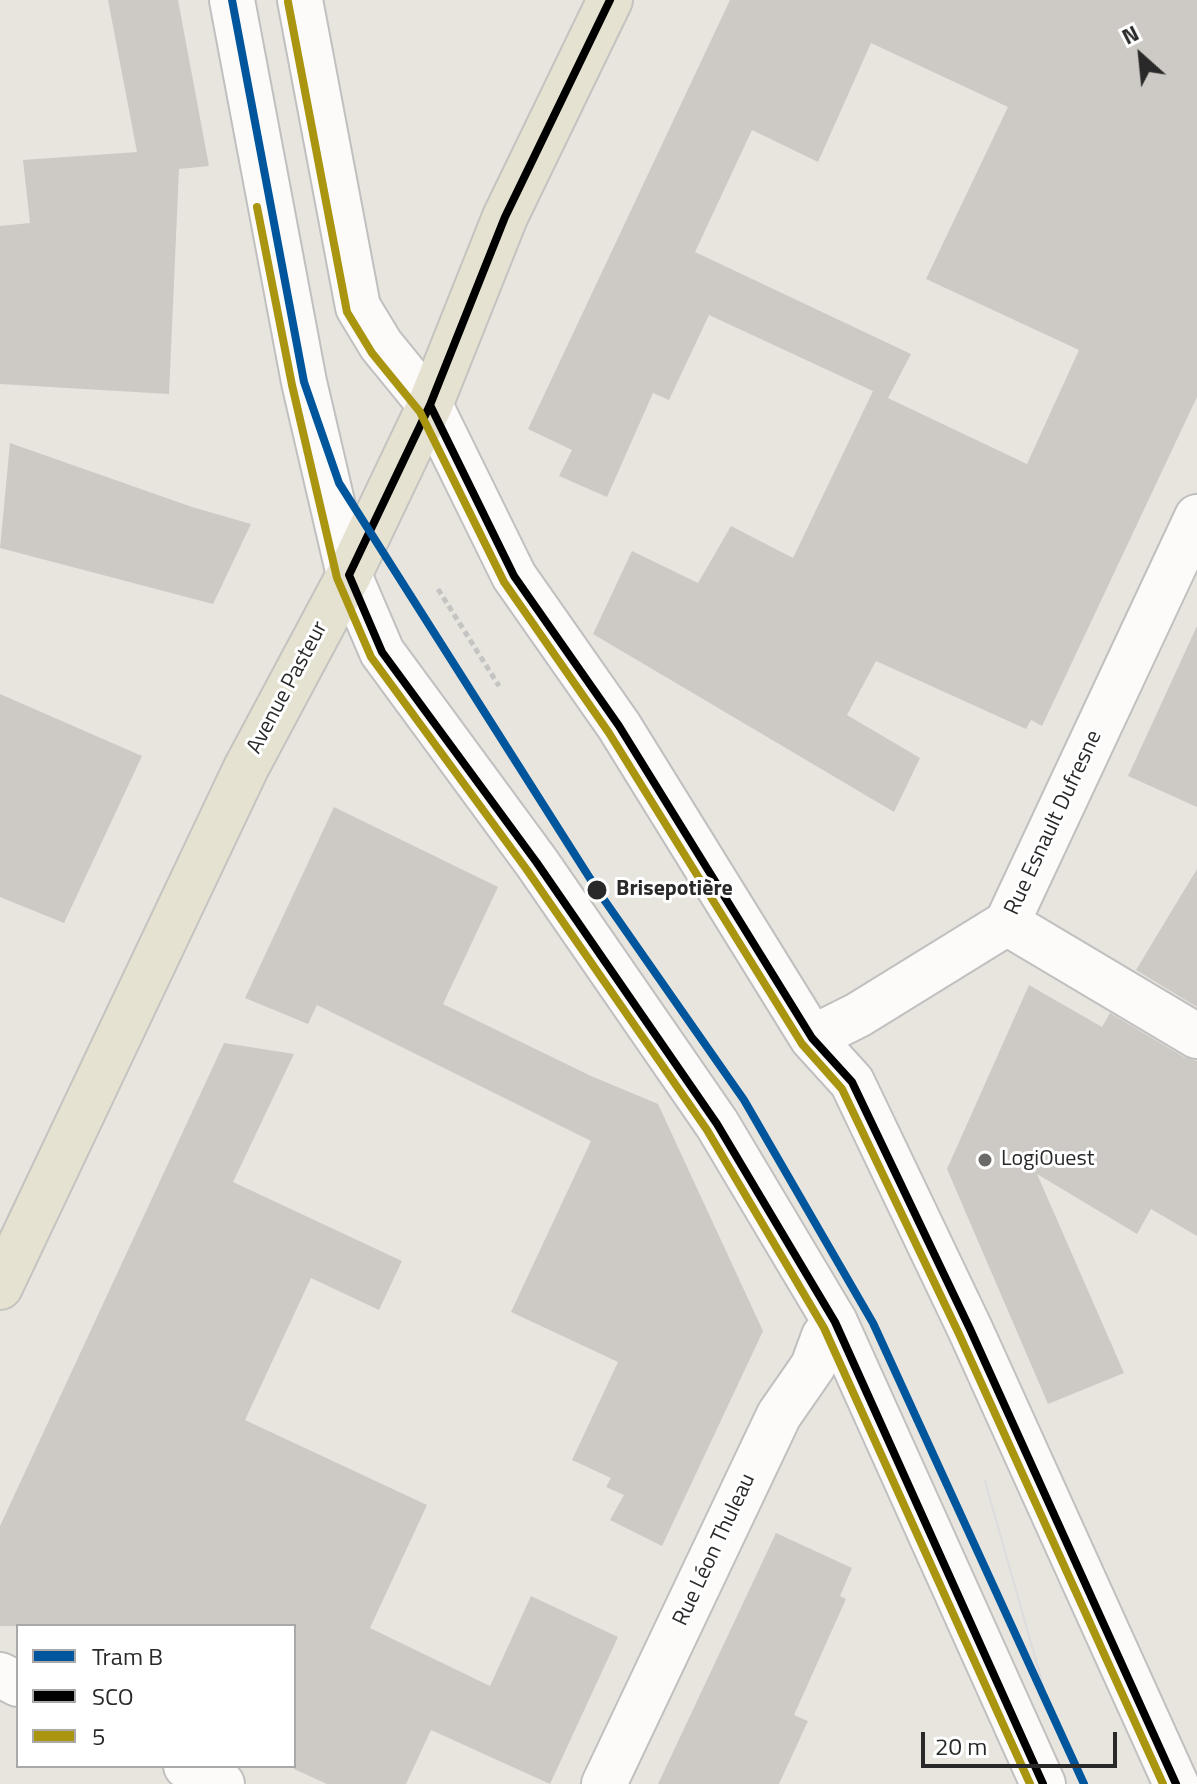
<!DOCTYPE html>
<html>
<head>
<meta charset="utf-8">
<style>
  body { margin:0 }
  #map { position:relative; width:1197px; height:1784px; overflow:hidden; background:#e8e4de; font-family:"Titillium Web",sans-serif }
  canvas { display:block }
  .legend { position:absolute; left:16px; top:1624px; width:280px; height:144px; box-sizing:border-box; background:#fff; border:2px solid #a9a9a9; margin:0; padding:10px 14px; list-style:none; font-size:24px; color:#292929 }
  .legend li { display:flex; align-items:center; gap:16px; height:40px }
  .legend b { width:40px; border:2px solid #a9a9a9 }
  .north { position:absolute; left:1101px; top:16px; width:80px; height:80px; -webkit-text-stroke:6px #fff; paint-order:stroke; rotate:333deg; font-size:22px; font-weight:700; line-height:32px; text-align:center; color:#292929 }
  .north::after { content:''; display:block; margin:auto; width:28px; height:36px; background:#292929; clip-path:polygon(50% 0,100% 100%,50% 72%,0 100%) }
  .scale { position:absolute; left:921px; top:1732px; width:196px; height:36px; box-sizing:border-box; border:4px solid #292929; border-top:0; padding-left:10px; font-size:24px; line-height:28px; white-space:nowrap; color:#292929; -webkit-text-stroke:6px #fff; paint-order:stroke }
</style>
</head>
<body>
<div id="map">
<canvas width="1197" height="1784"></canvas>
<ul class="legend">
<li><b style="height:10px;background:#00569d"></b>Tram B</li>
<li><b style="height:10px;background:#000"></b>SCO</li>
<li><b style="height:10px;background:#a99510"></b>5</li>
</ul>
<div class="north">N</div>
<div class="scale">20 m</div>
</div>
<script>
const context = document.querySelector('canvas').getContext('2d');
context.lineJoin = 'round';
function fill(path, color) { context.fillStyle = color; context.fill(path, 'evenodd'); }
function stroke(path, color, width, dash) { context.strokeStyle = color; context.lineWidth = width; context.lineCap = dash ? 'butt' : 'round'; context.setLineDash(dash || []); context.stroke(path); }
function write(font, color, halo, rows, align = 'center') {
  context.font = font + ' "Titillium Web",sans-serif'; context.lineWidth = 6; context.setLineDash([]); context.textBaseline = 'middle'; context.strokeStyle = halo; context.fillStyle = color; for (const [text, x, y, turn = 0] of rows) {
    context.save(); context.translate(x, y); context.rotate((+turn || 0) * Math.PI / 180); context.textAlign = isNaN(turn) ? turn : align; if (halo) context.strokeText(text, 0, 0); context.fillText(text, 0, 0); context.restore();
  }
}
fill(new Path2D(`
  M108 0H178L209 166 179 169 169 394 0 384V226L30 223 23 160 137 152Z
  M730 0H1197V397L1042 726 1031 720 1026 729 876 661 847 715 920 758 894 812 593 634 632 551 698 583 731 526 793 558 873 391 1027 464 1079 350 926 279 1008 107 871 43 818 162 752 130 695 252 911 354 888 398 709 315 669 400 653 393 607 497 559 476 572 450 528 429Z
  M10 443 192 507 251 524 213 604 0 548Z
  M1197 626V807L1128 776Z
  M0 694 142 756 64 923 0 897Z
  M334 807 498 887 443 1004 591 1076 658 1104 763 1331 662 1546 610 1520 624 1495 606 1487 611 1478 572 1460 618 1362 511 1312 591 1141 317 1005 308 1024 245 998Z
  M1197 869V1007L1136 970Z
  M1029 985 1102 1027 1110 1013 1184 1057 1197 1061V1236L1151 1209 1137 1234 1037 1174 1124 1373 1048 1404 947 1169Z
  M224 1043 294 1054 233 1182 402 1261 379 1310 311 1278 245 1420 427 1505 370 1628 490 1686 531 1596 618 1637 550 1784 431 1730 406 1784H327L294 1769V1626H0V1526Z
  M776 1533 852 1568 840 1596 846 1599 794 1715 808 1721 779 1784H658Z`), '#cdcac5');
const minor = new Path2D(`
  M232 0 304 382 349 575 382 652 537 863 717 1124 835 1322 1043 1784
  M300 0 358 307 381 345 430 405 514 576 619 726 812 1038 852 1082 970 1329 1176 1784
  M1007 923 1197 1036
  M812 1038 858 1015 1007 923 1197 517
  M0 1675 18 1684
  M186 1766 222 1784
  M604 1784 779 1415 813 1366 824 1336 835 1322`);
const major = new Path2D(`
  M0 1287 246 768 349 575 430 405 505 217 610 0`);
stroke(minor, '#c1c0c0', 48);
stroke(major, '#c4c3c0', 48);
stroke(new Path2D(`
  M438 589 499 686`), '#c4c4c3', 5, [6, 4]);
stroke(minor, '#fcfbfa', 44);
stroke(major, '#e6e2d2', 44);
stroke(new Path2D(`
  M985 1481 1048 1703`), '#dcdcde', 2);
stroke(new Path2D(`
  M610 0 505 217 430 405 349 575 382 652 537 863 717 1124 835 1322 1043 1784
  M430 405 514 576 619 726 812 1038 852 1082 970 1329 1176 1784`), '#000', 8);
stroke(new Path2D(`
  M288 2 347 312 372 353 420 412 504 582 609 733 802 1044 842 1089 959 1334 1163 1784
  M257 207 292 385 337 578 371 657 527 870 707 1130 824 1328 1030 1784`), '#a99510', 8);
stroke(new Path2D(`
  M232 0 304 382 339 483 598 891 744 1100 873 1323 1084 1784`), '#00569d', 8);
for (const [x, y, r, color] of [
  [597,890,11,"#292929"],
  [985,1160,8,"#6c6a68"]
]) { const dot = new Path2D(); dot.arc(x, y, r, 0, 2 * Math.PI); context.fillStyle = color; context.fill(dot); stroke(dot, '#fff', 3); }
write('22px', '#292929', '#fff', [
  ["Avenue Pasteur",288,688,-62],
  ["Rue Esnault Dufresne",1054,823,-65],
  ["Rue Léon Thuleau",715,1550,-65]
]);
write('bold 22px', '#292929', '#fff', [
  ["Brisepotière",616,890]
], 'left');
write('22px', '#292929', '#fff', [
  ["LogiOuest",1001,1160]
], 'left');
</script>
</body>
</html>
